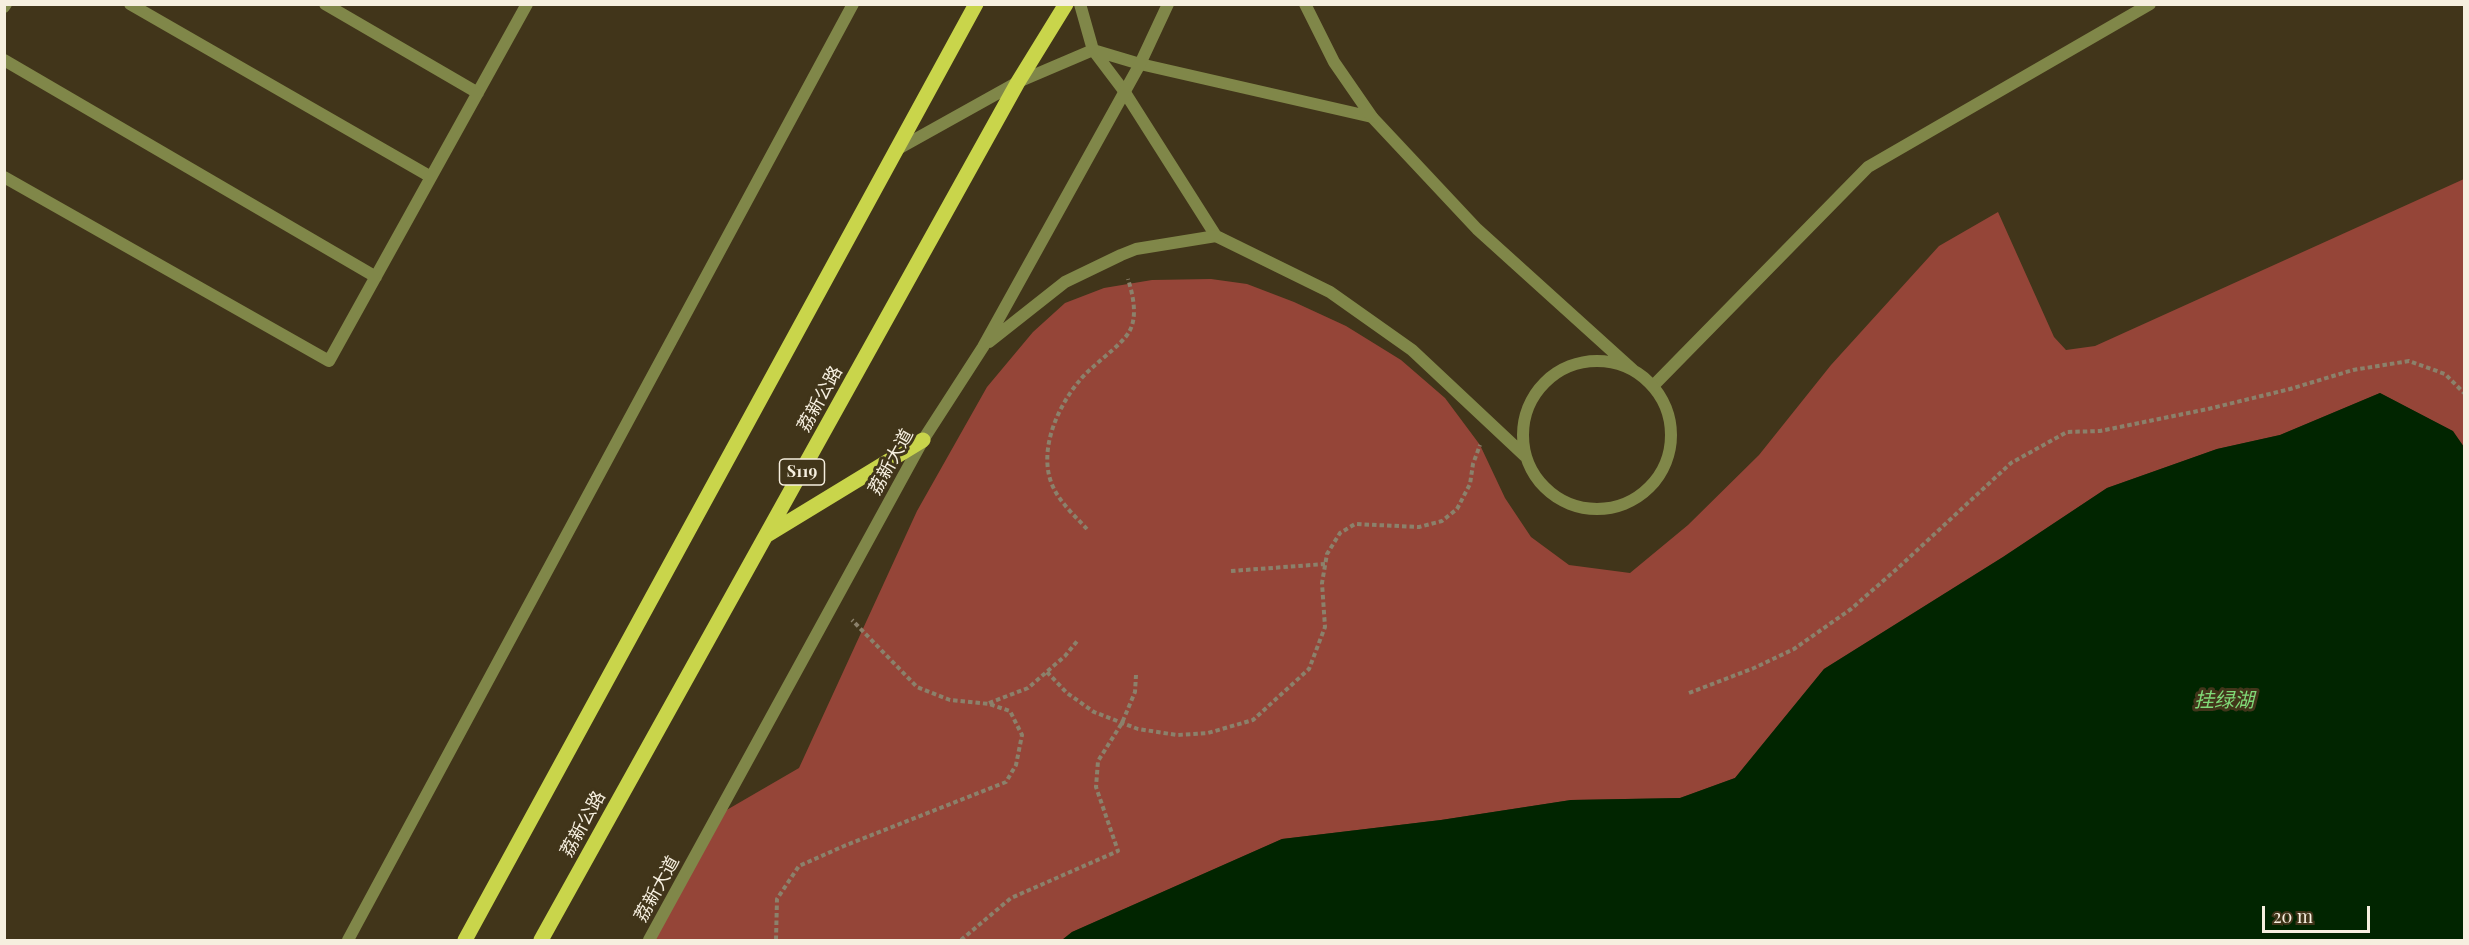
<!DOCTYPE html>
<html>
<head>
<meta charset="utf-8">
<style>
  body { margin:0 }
  #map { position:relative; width:2469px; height:945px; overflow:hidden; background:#41351a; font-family:"Playfair Display",serif }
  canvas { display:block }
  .frame { position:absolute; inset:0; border:6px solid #f6efdf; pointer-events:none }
  .scale { position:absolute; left:2262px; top:906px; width:108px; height:27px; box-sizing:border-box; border:3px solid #f6efdf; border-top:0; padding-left:8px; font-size:18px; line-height:21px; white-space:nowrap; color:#f6efdf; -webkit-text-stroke:4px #41351a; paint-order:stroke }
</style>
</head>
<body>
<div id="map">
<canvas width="2469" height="945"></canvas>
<div class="frame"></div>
<div class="scale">20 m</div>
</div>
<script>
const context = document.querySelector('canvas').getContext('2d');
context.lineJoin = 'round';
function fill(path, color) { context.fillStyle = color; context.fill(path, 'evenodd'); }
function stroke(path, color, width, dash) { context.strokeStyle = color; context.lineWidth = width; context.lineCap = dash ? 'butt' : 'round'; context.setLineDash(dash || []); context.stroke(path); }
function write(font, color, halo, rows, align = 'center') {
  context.font = font + ' "Playfair Display","Noto Sans SC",serif'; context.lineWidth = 6; context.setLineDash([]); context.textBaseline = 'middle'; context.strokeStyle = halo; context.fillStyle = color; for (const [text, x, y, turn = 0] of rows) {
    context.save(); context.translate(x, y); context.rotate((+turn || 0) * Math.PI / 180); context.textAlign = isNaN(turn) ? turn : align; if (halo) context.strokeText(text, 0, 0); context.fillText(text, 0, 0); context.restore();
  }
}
fill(new Path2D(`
  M2464 179V447L2452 431 2380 393 2280 435 2217 449 2107 488 2003 557 1824 669 1735 778 1680 798 1571 800 1441 820 1282 839 1072 932 1062 940H649L718 815 799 768 917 511 987 387 1033 332 1065 303 1104 288 1152 280 1211 279 1247 284 1294 302 1346 326 1401 360 1445 398 1480 445 1505 498 1531 537 1569 565 1630 573 1688 525 1759 455 1831 365 1939 246 1998 212 2054 337 2066 350 2095 346Z`), '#954538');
fill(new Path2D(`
  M2380 393 2453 431 2464 447V940H1062L1072 932 1282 839 1441 820 1571 800 1680 798 1735 778 1824 669 2003 557 2107 488 2217 449 2280 435Z`), '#012500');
stroke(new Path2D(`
  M1087 529C1074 515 1058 501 1051 482 1039 448 1058 406 1080 380 1091 366 1121 346 1129 332 1138 317 1133 295 1128 279
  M1231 571 1325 564
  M1047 672 1067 693 1094 712 1138 729 1177 735 1208 733 1253 720 1309 669 1325 627 1322 583 1327 554 1340 533 1355 524 1419 527 1442 521 1457 509 1470 484 1473 464 1480 445
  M1689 693 1754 668 1794 649 1851 609 1899 567 2011 463 2067 432 2100 431 2208 409 2290 389 2353 370 2409 361 2445 374 2464 393
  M989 703 1028 688 1065 656 1078 640
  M776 940 777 899 799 866 844 846 1006 782 1016 765 1022 735 1010 711 989 704 950 700 917 687 852 620
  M961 940 1011 898 1118 851 1096 787 1098 761 1122 723 1135 692 1136 675`), '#8b816b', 4, [4.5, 3]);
stroke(new Path2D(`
  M1653 386 1868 167 2150 4`), '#808749', 12);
stroke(new Path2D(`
  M130 4 431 177
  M325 4 478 93
  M1080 4 1093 50 1124 91 1216 236 1330 292 1412 350 1525 456
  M4 7 6 4
  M4 60 376 277
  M896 150 1018 82 1093 50 1140 64 1372 117 1477 229 1633 370
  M4 177 329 361 527 4
  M1523 435a74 74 0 1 1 148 0a74 74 0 1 1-148 0Z`), '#808749', 12);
stroke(new Path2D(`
  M1305 4 1334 62 1372 117
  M989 342 1065 282 1121 255 1136 249 1216 236
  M348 940 853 4
  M649 940 923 440 983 347 1140 64 1168 4`), '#808749', 12);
stroke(new Path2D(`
  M767 535 923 440
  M465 940 976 4
  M541 940 1018 82 1066 4`), '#c9d54b', 15);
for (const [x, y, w] of [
  [802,472,45]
]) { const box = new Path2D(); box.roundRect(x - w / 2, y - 13, w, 26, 4.5); context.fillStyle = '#41351a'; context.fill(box); stroke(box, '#f6efdf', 1.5); }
write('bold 16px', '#f6efdf', null, [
  ["S119",802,472]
]);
write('18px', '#f6efdf', '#41351a', [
  ["荔新公路",820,399,-61],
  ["荔新大道",891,462,-61],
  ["荔新公路",583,824,-61],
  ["荔新大道",657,889,-61]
]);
write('italic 20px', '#80d977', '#41351a', [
  ["挂绿湖",2224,701]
]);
</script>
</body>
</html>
